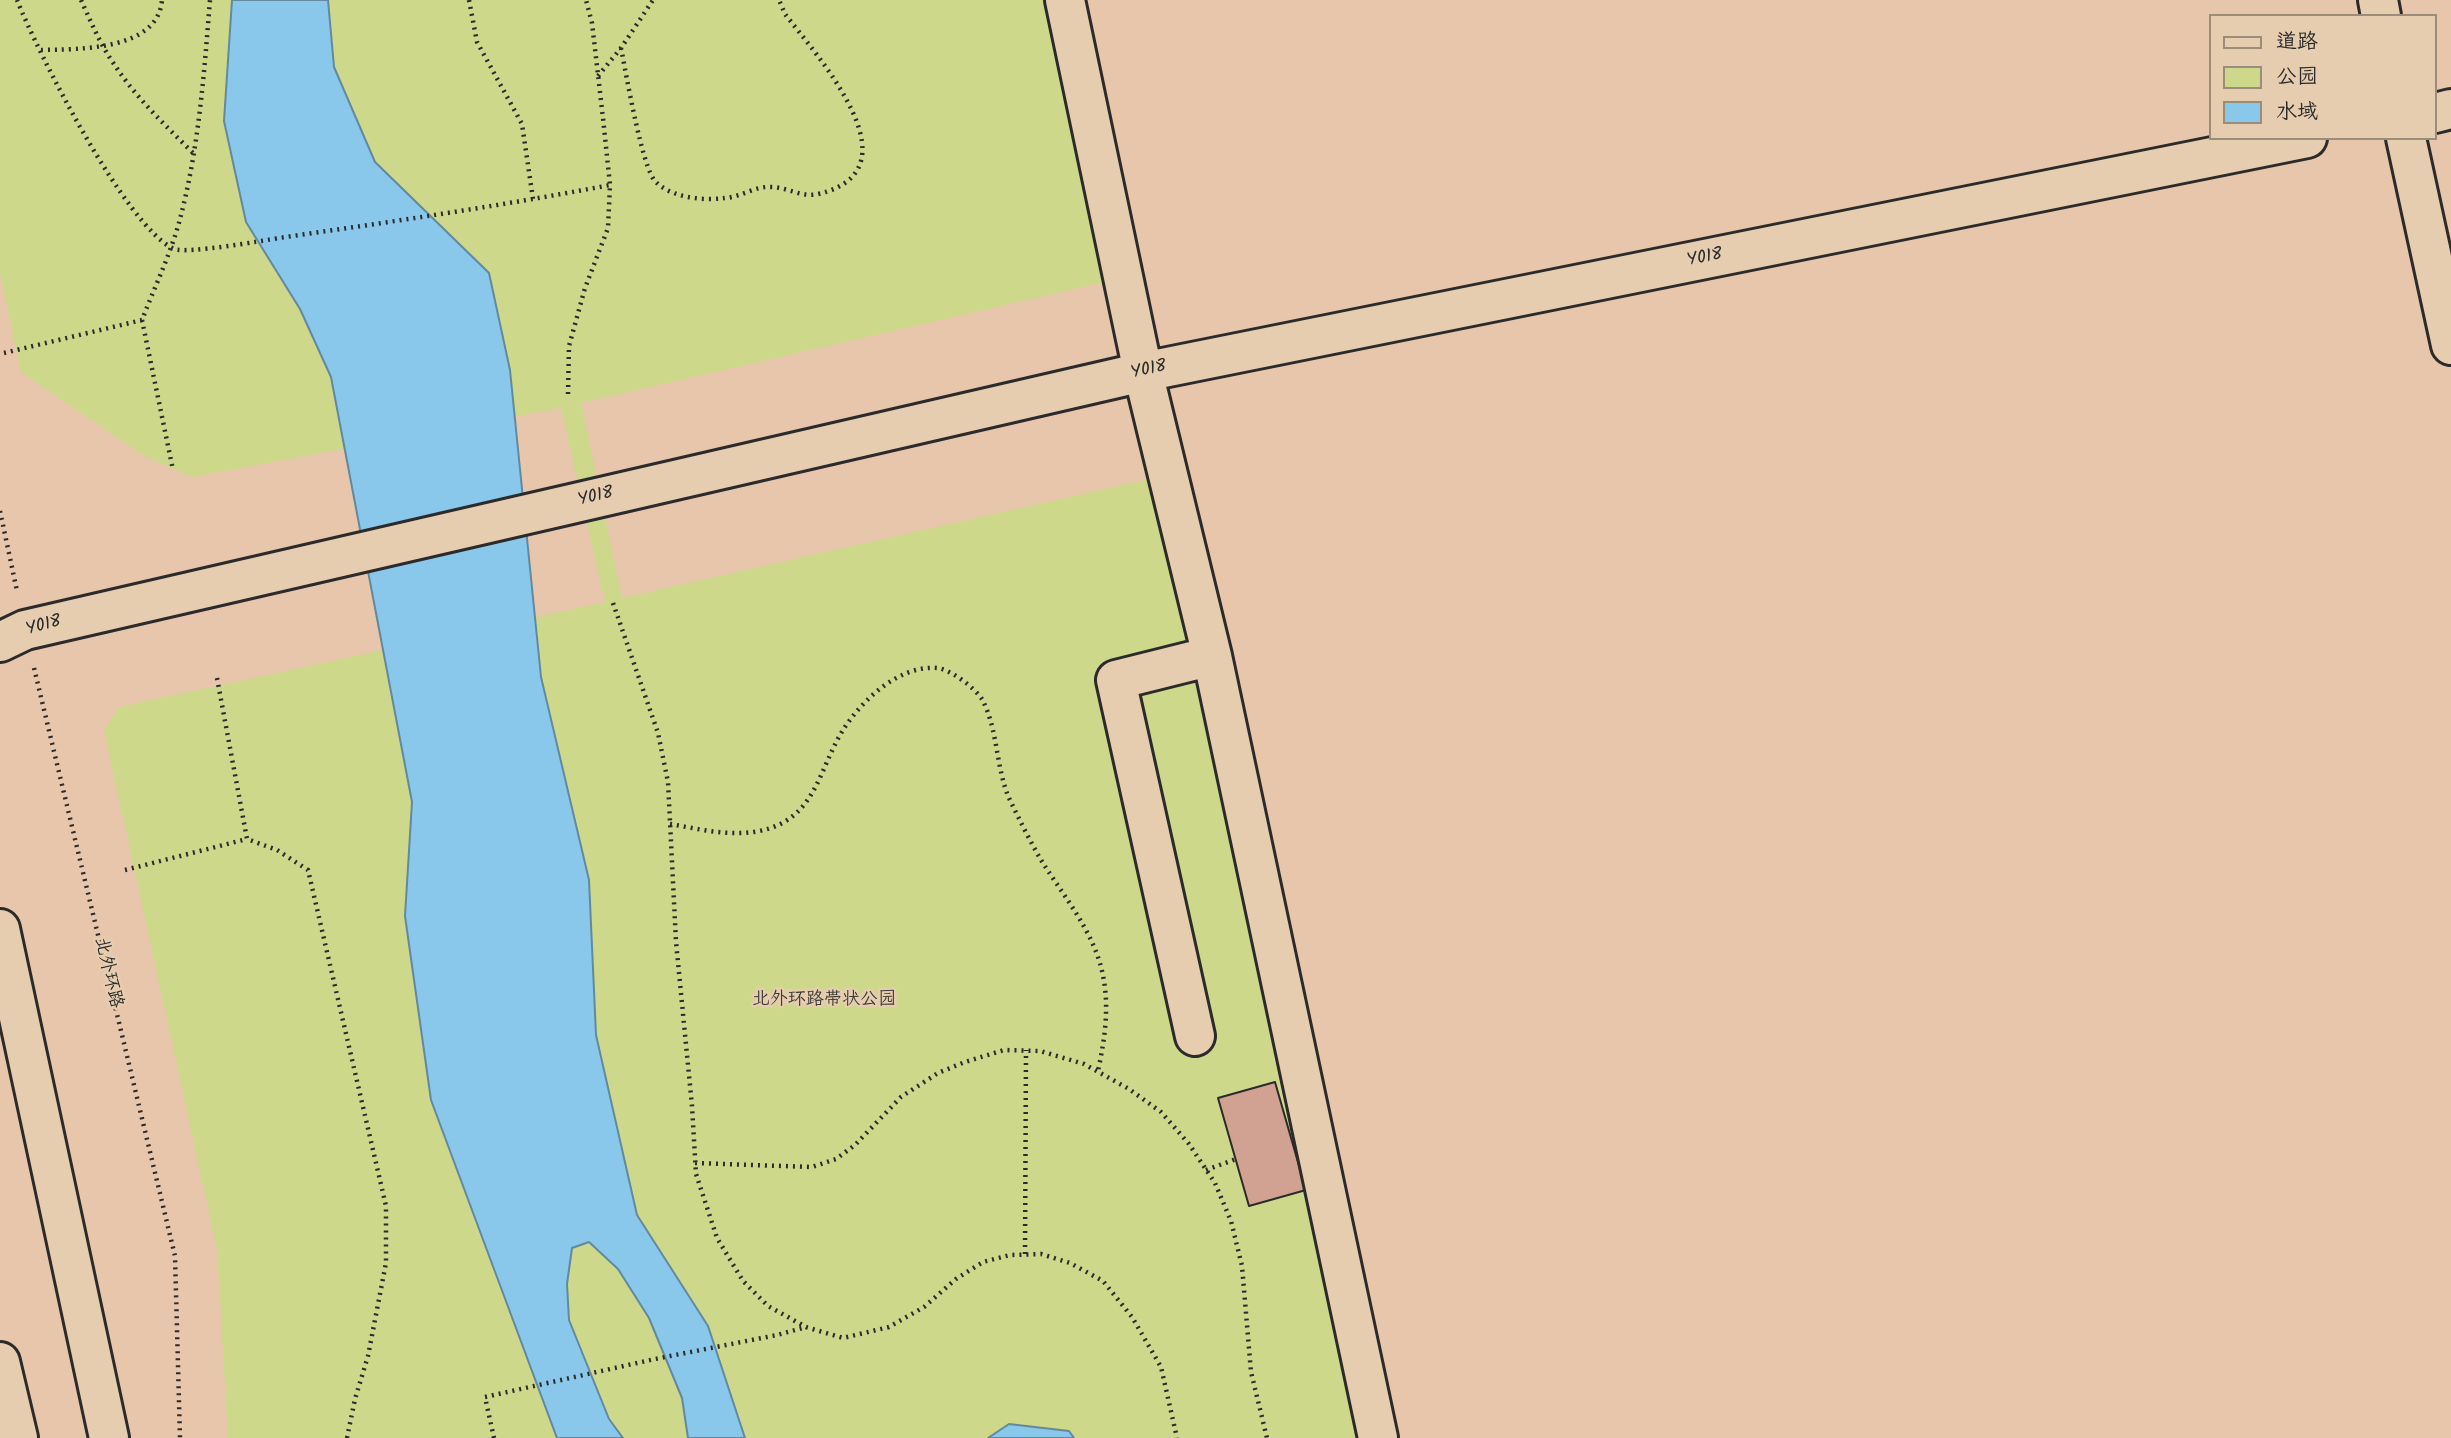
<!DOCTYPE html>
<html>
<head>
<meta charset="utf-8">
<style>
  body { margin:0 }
  #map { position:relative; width:2451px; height:1438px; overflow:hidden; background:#e8c6ab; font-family:Kalam,"LXGW WenKai TC",sans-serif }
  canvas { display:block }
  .legend { position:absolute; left:2209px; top:14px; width:228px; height:126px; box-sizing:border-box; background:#e7cdaf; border:2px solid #9c8c7a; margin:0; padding:9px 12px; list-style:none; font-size:21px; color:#2b2b2b }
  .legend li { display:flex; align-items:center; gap:14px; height:35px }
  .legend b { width:35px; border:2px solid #9c8c7a }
</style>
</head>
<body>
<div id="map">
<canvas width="2451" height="1438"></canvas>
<ul class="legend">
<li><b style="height:9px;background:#e7cdaf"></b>道路</li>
<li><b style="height:19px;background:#cdd88b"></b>公园</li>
<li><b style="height:19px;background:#89c8ea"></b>水域</li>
</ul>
</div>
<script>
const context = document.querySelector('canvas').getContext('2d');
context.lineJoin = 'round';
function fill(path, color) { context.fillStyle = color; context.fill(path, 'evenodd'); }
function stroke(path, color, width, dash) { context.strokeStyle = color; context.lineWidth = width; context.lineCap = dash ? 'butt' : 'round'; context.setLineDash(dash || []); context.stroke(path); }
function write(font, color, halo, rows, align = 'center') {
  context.font = font + ' Kalam,"LXGW WenKai TC",sans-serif'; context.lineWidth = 5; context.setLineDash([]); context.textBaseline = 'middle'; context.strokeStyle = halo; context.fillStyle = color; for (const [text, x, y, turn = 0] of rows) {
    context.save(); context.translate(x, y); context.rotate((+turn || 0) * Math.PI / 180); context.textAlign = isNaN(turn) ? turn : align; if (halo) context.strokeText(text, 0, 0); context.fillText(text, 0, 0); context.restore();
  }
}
fill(new Path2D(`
  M0 0H1046L1105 282 581 403 622 598 1158 477 1366 1438H228L217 1249 104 730 119 707 605 602 561 408 193 477 147 458 21 372 0 274Z`), '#cdd88b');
const water = new Path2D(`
  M232 0H328L334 67 375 162 489 273 510 370 541 677 589 880 596 1035 637 1215 708 1326 745 1438H688L682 1398 649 1318 618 1269 589 1242 572 1248 567 1284 569 1320 609 1419 623 1438H557L431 1100 405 916 412 802 331 377 300 309 246 222 224 121Z
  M1009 1424 1069 1431 1074 1438H988Z`);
fill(water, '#89c8ea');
stroke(water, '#63899e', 2);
const building = new Path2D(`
  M1275 1082 1306 1190 1249 1206 1218 1098Z`);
fill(building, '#d1a191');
stroke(building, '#2b2b2b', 2);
const minor = new Path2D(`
  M1065 0 1143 372 1212 656 1378 1438
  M2378 0 2381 16
  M2435 113 2451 109
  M2406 138 2451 345
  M0 642 25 630 1143 372 2307 138
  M1195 1036 1116 680 1212 656`);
const major = new Path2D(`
  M0 929 109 1438
  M0 1362 18 1438`);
stroke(minor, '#2b2b2b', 44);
stroke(major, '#2b2b2b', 44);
stroke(new Path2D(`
  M17 0C38 53 126 227 174 249 187 254 261 241 279 238 390 222 500 206 610 185
  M81 0C91 22 100 44 114 64 136 98 166 126 195 155
  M469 0 477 42 522 124 533 199
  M621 48C626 73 642 167 655 181 671 198 703 201 725 198 741 197 755 186 771 187 787 187 802 198 818 194 921 170 817 56 785 14L779 0
  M41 50C78 49 158 51 162 0
  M598 76 621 48 653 0
  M142 320 173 470
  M4 353 142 320C155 286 171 253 180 219 199 147 204 74 210 0
  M568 394 569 346 585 288 608 228 610 185 603 118 592 23 586 0
  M0 511 17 591
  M613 603 658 733 668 782 676 942 692 1106 696 1174 717 1238 743 1281 768 1306 806 1327 843 1338 889 1327 924 1307 956 1279 983 1262 1010 1255 1041 1254 1070 1263 1103 1281 1132 1317 1161 1367 1177 1438
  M34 668 175 1256 180 1438
  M217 678 247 839 277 850 308 870 386 1206V1263L368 1356 355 1399 347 1438
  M670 824C699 829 730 837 759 831 816 820 818 770 843 730 862 700 899 665 937 668 950 669 977 689 983 701 998 731 996 768 1009 798 1019 819 1030 841 1041 860 1063 895 1093 931 1102 971 1110 1005 1105 1038 1098 1071
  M125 870 247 839
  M695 1163 812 1167 836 1159 855 1145 901 1097 938 1073 965 1062 1004 1050 1040 1051 1084 1064 1129 1089 1161 1112 1189 1144 1215 1183 1231 1221 1242 1266 1251 1372 1267 1438
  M1206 1170 1236 1159
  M1025 1254 1026 1050
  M494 1438 485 1397 655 1359 777 1335 806 1327`), '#2b2b2b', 4.5, [2, 5]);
stroke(minor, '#e7cdaf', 38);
stroke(major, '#e7cdaf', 38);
write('18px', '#2b2b2b', '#e7cdaf', [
  ["Y018",1705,259,-11],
  ["Y018",1149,371,-12],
  ["Y018",596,498,-13],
  ["Y018",44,627,-15],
  ["北外环路",107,973,77]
]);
write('18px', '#3b3c35', '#e7cdaf', [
  ["北外环路带状公园",824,1001]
]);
</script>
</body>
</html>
